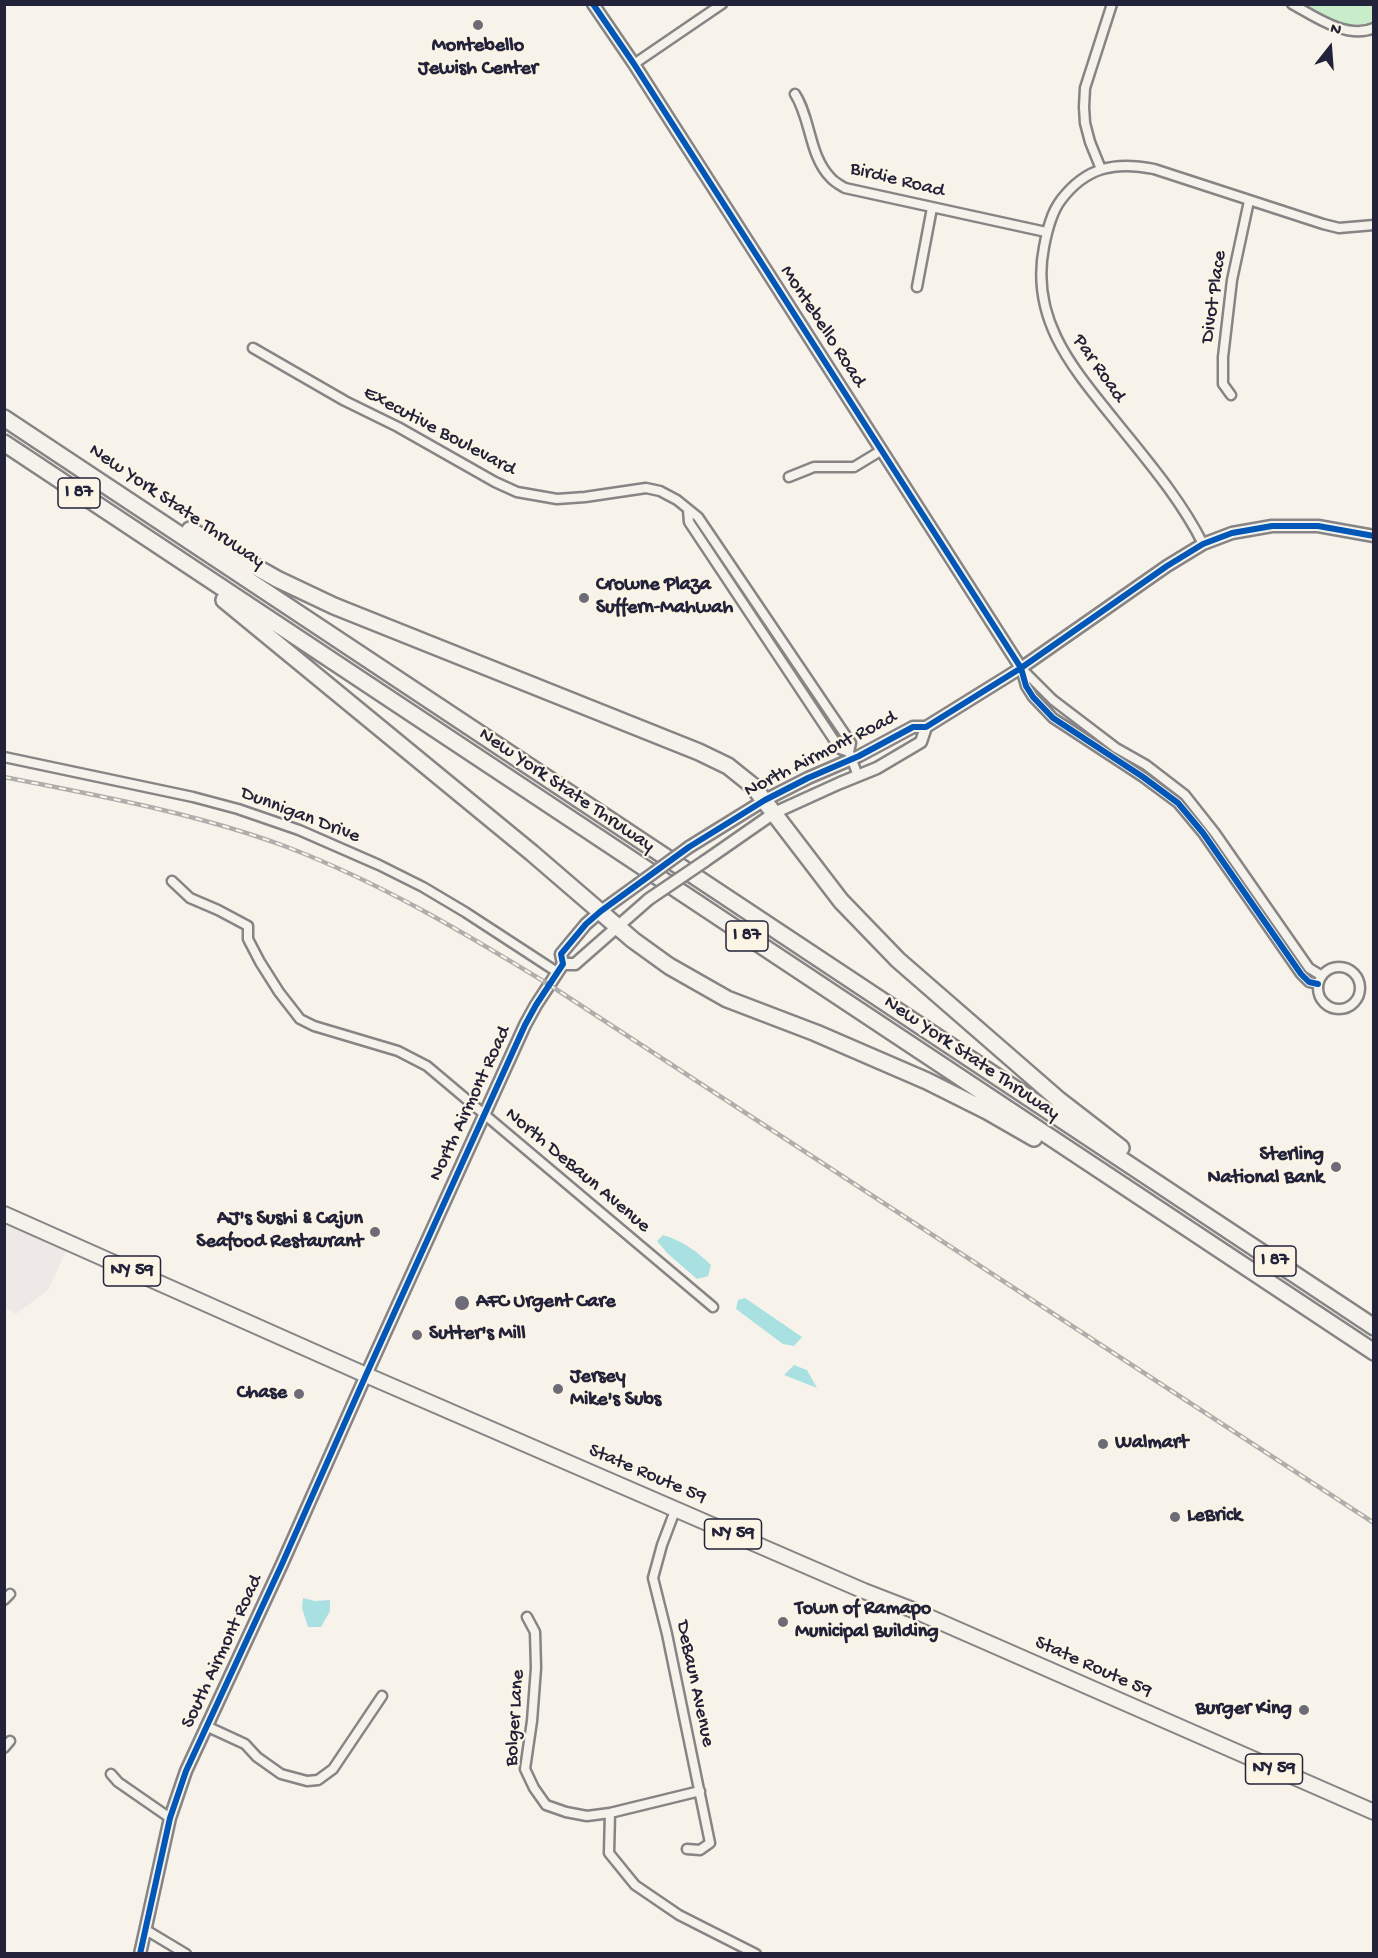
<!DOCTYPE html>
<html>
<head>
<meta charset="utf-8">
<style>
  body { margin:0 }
  #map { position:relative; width:1378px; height:1958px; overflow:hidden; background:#f7f3ea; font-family:"Gochi Hand",sans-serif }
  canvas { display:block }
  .frame { position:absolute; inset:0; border:6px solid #22223b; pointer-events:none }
  .north { position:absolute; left:1300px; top:18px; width:60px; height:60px; -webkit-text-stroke:4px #fcf5e5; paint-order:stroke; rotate:17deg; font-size:16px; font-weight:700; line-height:24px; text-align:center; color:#22223b }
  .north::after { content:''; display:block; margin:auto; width:21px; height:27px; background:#22223b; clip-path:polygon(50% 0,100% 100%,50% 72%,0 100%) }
</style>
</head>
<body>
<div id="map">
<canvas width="1378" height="1958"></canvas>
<div class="frame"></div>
<div class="north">N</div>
</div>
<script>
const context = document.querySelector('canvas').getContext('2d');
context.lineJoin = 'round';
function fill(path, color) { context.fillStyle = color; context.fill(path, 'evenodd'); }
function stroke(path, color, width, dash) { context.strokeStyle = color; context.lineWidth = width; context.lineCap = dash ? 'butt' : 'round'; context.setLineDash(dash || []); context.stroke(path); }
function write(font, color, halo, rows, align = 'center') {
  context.font = font + ' "Gochi Hand",sans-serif'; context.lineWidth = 4.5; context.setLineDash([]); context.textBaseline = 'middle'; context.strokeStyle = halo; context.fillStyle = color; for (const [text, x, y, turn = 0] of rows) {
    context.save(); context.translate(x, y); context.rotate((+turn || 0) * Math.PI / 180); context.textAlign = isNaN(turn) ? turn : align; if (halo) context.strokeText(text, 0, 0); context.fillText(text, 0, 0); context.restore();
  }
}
fill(new Path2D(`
  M4 1220 67 1249 48 1290 16 1314 5 1308Z`), '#eee8e6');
fill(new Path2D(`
  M1292 5H1373V28L1347 30Z`), '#c9ecca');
fill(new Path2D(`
  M663 1235C681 1240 698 1252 711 1265L708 1276 697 1279 667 1253 657 1241Z
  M745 1298 802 1337 794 1346 783 1344 736 1309 738 1300Z
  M794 1365 807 1370 817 1388 784 1375Z
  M303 1598 315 1601 330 1600V1611L321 1627H308L302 1608Z`), '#a9e0e2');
const minor = new Path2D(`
  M1292 4C1314 16 1347 40 1374 28
  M634 64 722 4
  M795 94C811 119 809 155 830 177 834 182 840 185 845 188L1046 232
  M1101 169 1090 142 1085 123 1084 107 1085 88 1112 4
  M917 287 932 208
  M253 348 345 401 398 427 495 482 517 492 557 499 585 497 646 488 660 491 677 500 698 517 840 727 851 743 849 752 858 776
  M1231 395 1223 384V357L1232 280 1249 201
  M789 477 814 467H854L882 450
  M688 510 689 522 840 749 849 752
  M1203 544C1180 498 1145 458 1113 418 1071 366 1030 318 1044 247 1047 231 1051 213 1061 200 1086 167 1115 161 1154 169L1323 224 1339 228 1374 225
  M1021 668 1026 686 1033 697 1053 718 1143 777 1178 803 1203 833 1301 974 1309 982 1318 984
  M1021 668 1053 700 1116 748 1146 765 1185 795 1215 833 1309 968 1322 976
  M4 757 193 797 238 809 299 830 379 865 423 887 465 912 557 972
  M172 881 190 898 218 910 248 926V939L260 962 279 992 300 1019 314 1026 398 1051 427 1066 713 1307
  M1318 988a21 21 0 1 1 42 0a21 21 0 1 1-42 0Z
  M676 1508 662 1545 653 1578 667 1634 710 1843 700 1850 687 1849
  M4 1600 10 1594
  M527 1617 535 1632 536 1668 532 1721 525 1769 534 1788 546 1805 566 1812 587 1816 610 1813 700 1791
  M206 1726 245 1744 257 1757 281 1774 307 1781 318 1780 333 1769 382 1696
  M4 1748 10 1741
  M111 1774 118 1782 170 1818
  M610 1813 609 1853 635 1885 679 1915 756 1954
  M146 1930 186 1954`);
const tertiary = new Path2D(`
  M593 4 634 64 1021 668
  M689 847 765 800 808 778 859 756 913 727H926L1021 668 1167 566 1203 544 1232 533 1272 526H1318L1374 536
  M705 861 774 813 840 783 877 768 921 742 926 727
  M563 964H575L649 899
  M140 1954 170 1818 186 1771 282 1564 366 1375 525 1025 536 1005 563 964 561 954 586 924 601 911 637 885`);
const primary = new Path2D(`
  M4 1214 366 1375 864 1591 913 1610 1374 1812`);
const motorway = new Path2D(`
  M4 418 1374 1327
  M4 443 1374 1352
  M190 530 277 579 334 606 699 752 728 766 753 786 841 901 898 960 1059 1100 1121 1148
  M224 600 532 853 633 940 669 966 727 999 816 1033 927 1081 987 1111 1034 1138`);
stroke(minor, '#868485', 13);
stroke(tertiary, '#868485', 15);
stroke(primary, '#868485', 18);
stroke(motorway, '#868485', 20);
stroke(minor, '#f5f2ec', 8);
stroke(tertiary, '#f5f2ec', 10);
stroke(primary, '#f5f2ec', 14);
stroke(motorway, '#f5f2ec', 15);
const rail = new Path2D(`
  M4 777C99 796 196 813 287 847 381 883 463 932 548 984L1374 1523`);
stroke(rail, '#b0aead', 4.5);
stroke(rail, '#fcf5e5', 2, [7]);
const tertiaryBridge = new Path2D(`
  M637 885 689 847
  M649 899 705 861`);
stroke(tertiaryBridge, '#868485', 15, []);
stroke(tertiaryBridge, '#f5f2ec', 10);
stroke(new Path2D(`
  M593 4 634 64 1021 668 1026 686 1033 697 1053 718 1143 777 1178 803 1203 833 1301 974 1309 982 1318 984
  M140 1954 170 1818 186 1771 282 1564 366 1375 525 1025 536 1005 563 964 561 954 586 924 601 911 689 847 765 800 808 778 859 756 913 727H926L1021 668 1167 566 1203 544 1232 533 1272 526H1318L1374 536`), '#0057b8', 6);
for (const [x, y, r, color] of [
  [478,25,6,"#6d6b78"],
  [584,598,6,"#6d6b78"],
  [1336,1167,6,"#6d6b78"],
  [375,1232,6,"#6d6b78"],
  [462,1303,8,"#6d6b78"],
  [417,1335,6,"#6d6b78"],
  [558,1389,6,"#6d6b78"],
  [299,1394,6,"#6d6b78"],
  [1103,1444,6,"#6d6b78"],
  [1175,1517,6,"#6d6b78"],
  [783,1622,6,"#6d6b78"],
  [1304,1710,6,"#6d6b78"]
]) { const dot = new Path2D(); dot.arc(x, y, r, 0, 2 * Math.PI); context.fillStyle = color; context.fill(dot); stroke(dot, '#fcf5e5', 2); }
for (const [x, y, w] of [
  [79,493,42],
  [747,936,42],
  [1275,1261,42],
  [132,1271,57],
  [733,1534,57],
  [1274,1769,57]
]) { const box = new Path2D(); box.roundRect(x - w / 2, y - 15, w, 30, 4.5); context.fillStyle = '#fcf5e5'; context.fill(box); stroke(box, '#22223b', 1.5); }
write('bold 18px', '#22223b', null, [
  ["I 87",79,493],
  ["I 87",747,936],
  ["I 87",1275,1261],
  ["NY 59",132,1271],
  ["NY 59",733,1534],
  ["NY 59",1274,1769]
]);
write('bold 20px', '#22223b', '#fcf5e5', [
  ["Montebello",478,47,"center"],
  ["Jewish Center",478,70,"center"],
  ["Crowne Plaza",596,586],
  ["Suffern-Mahwah",596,609],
  ["Sterling",1324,1156,"right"],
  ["National Bank",1324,1179,"right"],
  ["AJ's Sushi & Cajun",363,1220,"right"],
  ["Seafood Restaurant",363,1243,"right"],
  ["AFC Urgent Care",476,1303],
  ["Sutter's Mill",429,1335],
  ["Jersey",570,1378],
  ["Mike's Subs",570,1401],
  ["Chase",287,1394,"right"],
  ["Walmart",1115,1444],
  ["LeBrick",1187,1517],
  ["Town of Ramapo",795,1610],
  ["Municipal Building",795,1633],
  ["Burger King",1292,1710,"right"]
], 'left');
write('20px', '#22223b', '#fcf5e5', [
  ["Birdie Road",897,181,14],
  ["Divot Place",1215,297,-82],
  ["Montebello Road",822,327,57],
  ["Par Road",1098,369,55],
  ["Executive Boulevard",439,432,28],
  ["New York State Thruway",176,507,34],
  ["North Airmont Road",821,755,-27],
  ["New York State Thruway",566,791,34],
  ["Dunnigan Drive",300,816,21],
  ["New York State Thruway",971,1059,34],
  ["North Airmont Road",471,1104,-65],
  ["North DeBaun Avenue",577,1171,40],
  ["State Route 59",647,1475,23],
  ["South Airmont Road",223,1652,-65],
  ["State Route 59",1093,1668,24],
  ["DeBaun Avenue",694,1684,78],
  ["Bolger Lane",516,1718,-86]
]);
</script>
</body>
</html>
